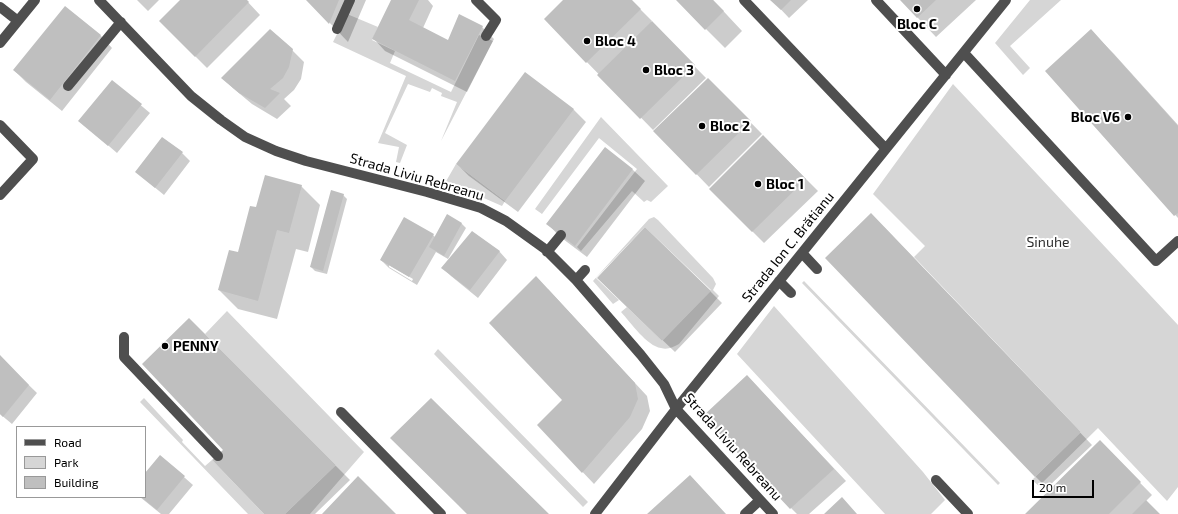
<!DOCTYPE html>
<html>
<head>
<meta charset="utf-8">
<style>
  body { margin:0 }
  #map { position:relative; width:1178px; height:514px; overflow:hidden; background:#fff; font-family:"Exo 2",sans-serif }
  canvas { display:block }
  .legend { position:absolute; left:16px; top:426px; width:130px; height:72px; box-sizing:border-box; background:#fff; border:1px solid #999; margin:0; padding:5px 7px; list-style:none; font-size:12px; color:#000 }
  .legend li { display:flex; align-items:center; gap:8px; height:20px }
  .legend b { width:20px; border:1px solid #999 }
  .scale { position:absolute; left:1032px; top:480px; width:62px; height:18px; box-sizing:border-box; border:2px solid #000; border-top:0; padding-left:5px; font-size:12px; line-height:14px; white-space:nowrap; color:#000; -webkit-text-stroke:3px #fff; paint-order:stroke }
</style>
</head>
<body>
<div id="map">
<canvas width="1178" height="514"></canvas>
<ul class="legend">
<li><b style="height:5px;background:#4f4f4f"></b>Road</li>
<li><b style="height:11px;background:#d6d6d6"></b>Park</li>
<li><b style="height:11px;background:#bfbfbf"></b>Building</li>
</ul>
<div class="scale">20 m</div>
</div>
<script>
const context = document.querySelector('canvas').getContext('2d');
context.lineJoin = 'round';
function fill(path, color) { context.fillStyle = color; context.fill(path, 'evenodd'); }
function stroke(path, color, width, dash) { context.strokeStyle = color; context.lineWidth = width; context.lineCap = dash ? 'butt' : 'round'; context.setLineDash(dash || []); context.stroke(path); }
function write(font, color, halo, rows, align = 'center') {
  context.font = font + ' "Exo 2",sans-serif'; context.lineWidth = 4; context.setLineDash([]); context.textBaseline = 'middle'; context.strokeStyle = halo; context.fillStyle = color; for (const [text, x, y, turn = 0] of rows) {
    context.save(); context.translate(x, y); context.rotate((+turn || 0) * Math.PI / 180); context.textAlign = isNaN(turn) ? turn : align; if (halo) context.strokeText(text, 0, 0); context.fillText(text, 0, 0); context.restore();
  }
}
fill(new Path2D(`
  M1030 0H1061L1010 46 1030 68 1023 75 995 43Z
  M347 14 378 27 372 40 395 51 390 63 451 92 479 35 493 41 441 141 457 102 441 96 442 93 432 88 430 92 408 84 385 133 407 145 400 163 396 162 399 147 378 143 406 76 333 42Z
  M953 84 1178 325V487L1167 501 1098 428 1039 486 1032 480 1081 432 914 257 925 246 873 194Z
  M601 117 668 186 651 202 647 200 644 202 632 191 581 251 577 247 637 169 599 138 542 214 535 209Z
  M456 164 505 201 502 206 452 184 445 183Z
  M654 217 658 220 713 278 716 284 713 290 719 296 679 344C673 347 668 350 661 348 647 346 631 323 621 312L627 307 662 341 711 290 645 227 596 278 619 300 613 304 593 281 649 219Z
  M804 281 1000 483 998 485 802 283Z
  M774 306 923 472 945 500 931 514H885L737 354Z
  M227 311 364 452 310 514H285L336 465 205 334Z
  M438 349 588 502 583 507 434 354Z
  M144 398 183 440 182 442 205 466 212 460 264 514H248L140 402Z`), '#d6d6d6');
fill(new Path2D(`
  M137 0H159L148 11Z
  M182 0H246L260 15 207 68 160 21Z
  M308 0H366L348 42Z
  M392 0H428L433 6 423 28 448 41 482 27 494 39 467 92 385 51 374 39Z
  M564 0H631L652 21 651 22 706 78 653 130 545 19Z
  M677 0H713L742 31 725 48Z
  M772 0H808L789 18Z
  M901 0H976L936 37Z
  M65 7 101 36 112 48 62 111 26 82 14 70Z
  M1091 31 1114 54 1178 125V218L1046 71Z
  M292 50 304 62 301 79 294 90 284 99 291 106 277 119 252 104 234 89 222 78Z
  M525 74 574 110 586 122 518 212 469 176 457 164Z
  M708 79 762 134 709 187 655 131Z
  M112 81 150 113 117 153 80 121Z
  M763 136 818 191 764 243 710 189Z
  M605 148 633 170 645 181 587 257 559 236 548 224Z
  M182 153 190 161 164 195 136 172Z
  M301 186 320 205 308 252 296 249 277 319 238 309 219 290 239 253 257 209Z
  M343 195 347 199 327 274 315 271 311 267Z
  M447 216 462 224 466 228 448 259 436 252 417 285 389 268 381 260 433 235 435 237ZM389 265 413 279 412 281 389 267Z
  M883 226 1092 445 1047 488 1035 476Z
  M499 251 507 260 478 298 451 276 443 268Z
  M548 289 647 396 650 411 642 429 594 484 538 425 563 400Z
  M610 290 710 291 722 303 675 352Z
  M189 319 350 480 315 514H265L225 450Z
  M0 357 37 393 12 424 0 414Z
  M747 376 846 481 809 514H797L791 508Z
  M1100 442 1152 495 1146 501 1159 514H1027Z
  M160 456 193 485 169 514H161L140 497H145V475Z`), '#0003');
fill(new Path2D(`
  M180 0H247L249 2 195 57 159 21Z
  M306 0H339L329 24Z
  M391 0H419L409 20 448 40 459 14 483 26 455 81 372 39Z
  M563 0H632L641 9 586 63 544 19Z
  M676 0H713L724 11 705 30Z
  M770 0H791L781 10Z
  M900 0H936L917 18Z
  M65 6 101 35 50 100 13 70Z
  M652 21 695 65 640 119 597 75Z
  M270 29 293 49 289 67 283 78 270 89 280 93 265 108 239 93 221 78Z
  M1091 29 1178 126V213L1174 216 1045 71Z
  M525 72 574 109 505 201 456 164Z
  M708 78 751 121 696 175 653 131Z
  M112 80 142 104 108 146 78 121Z
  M763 135 806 179 752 232 709 189Z
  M162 137 183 152 155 188 135 172Z
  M605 147 633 169 575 246 546 224Z
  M265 175 302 185 289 233 277 230 258 301 218 290 229 250 238 252 250 206 256 207Z
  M331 190 344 194 323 271 310 267Z
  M871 213 1081 432 1035 477 825 258Z
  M447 214 462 223 444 256 429 247Z
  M404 217 434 234 409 277 380 260Z
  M645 227 711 291 662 341 597 278Z
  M472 231 500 251 470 290 441 268Z
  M536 276 635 383 638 399 630 417 582 473 537 425 562 400 489 323Z
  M189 318 336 465 285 514H264L212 460 223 450 142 364Z
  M0 355 29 385 3 417 0 414Z
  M747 375 834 469 790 509 703 416Z
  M431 398 549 514H467L458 505 390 438Z
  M1100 440 1141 482 1109 514H1025Z
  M160 455 185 476 157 510 141 497H145V473Z
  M690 475 726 514H647Z
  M358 476 396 514H322Z
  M842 497 857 514H824Z
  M1146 500 1160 514H1132Z`), '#bfbfbf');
stroke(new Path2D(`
  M99 0 191 96 221 120 245 137 276 151 306 161 427 192 481 208 506 221 545 249 576 280 641 355 664 384 676 409 773 514
  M476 0 496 20 486 36
  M744 0 886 149
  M876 0 946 75
  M0 7 18 21
  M337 29 350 0
  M0 43 35 0
  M964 53 1156 261 1178 241
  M68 86 121 22
  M0 125 33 159 0 195
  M547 252 561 235
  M802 253 817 269
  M576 280 585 270
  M779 281 791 293
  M124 337V357L218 456
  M341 412 441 514
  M936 480 968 514
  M595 514 676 409 1006 0
  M745 514 760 500`), '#4f4f4f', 10);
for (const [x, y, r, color] of [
  [917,9,4,"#000"],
  [587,41,4,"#000"],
  [646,70,4,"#000"],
  [1128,117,4,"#000"],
  [702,126,4,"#000"],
  [758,184,4,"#000"],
  [165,346,4,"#000"]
]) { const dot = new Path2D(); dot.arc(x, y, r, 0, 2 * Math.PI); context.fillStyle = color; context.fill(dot); stroke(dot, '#fff', 1.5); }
write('bold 14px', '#000', '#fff', [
  ["Bloc C",917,24,"center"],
  ["Bloc 4",595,41],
  ["Bloc 3",654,70],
  ["Bloc V6",1120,117,"right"],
  ["Bloc 2",710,126],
  ["Bloc 1",766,184],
  ["PENNY",173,346]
], 'left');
write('14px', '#000', '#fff', [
  ["Strada Liviu Rebreanu",417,177,16],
  ["Strada Ion C. Brătianu",788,247,-51],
  ["Strada Liviu Rebreanu",733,447,48]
]);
write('14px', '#2d2d2d', '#fff', [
  ["Sinuhe",1048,242]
]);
</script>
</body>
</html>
